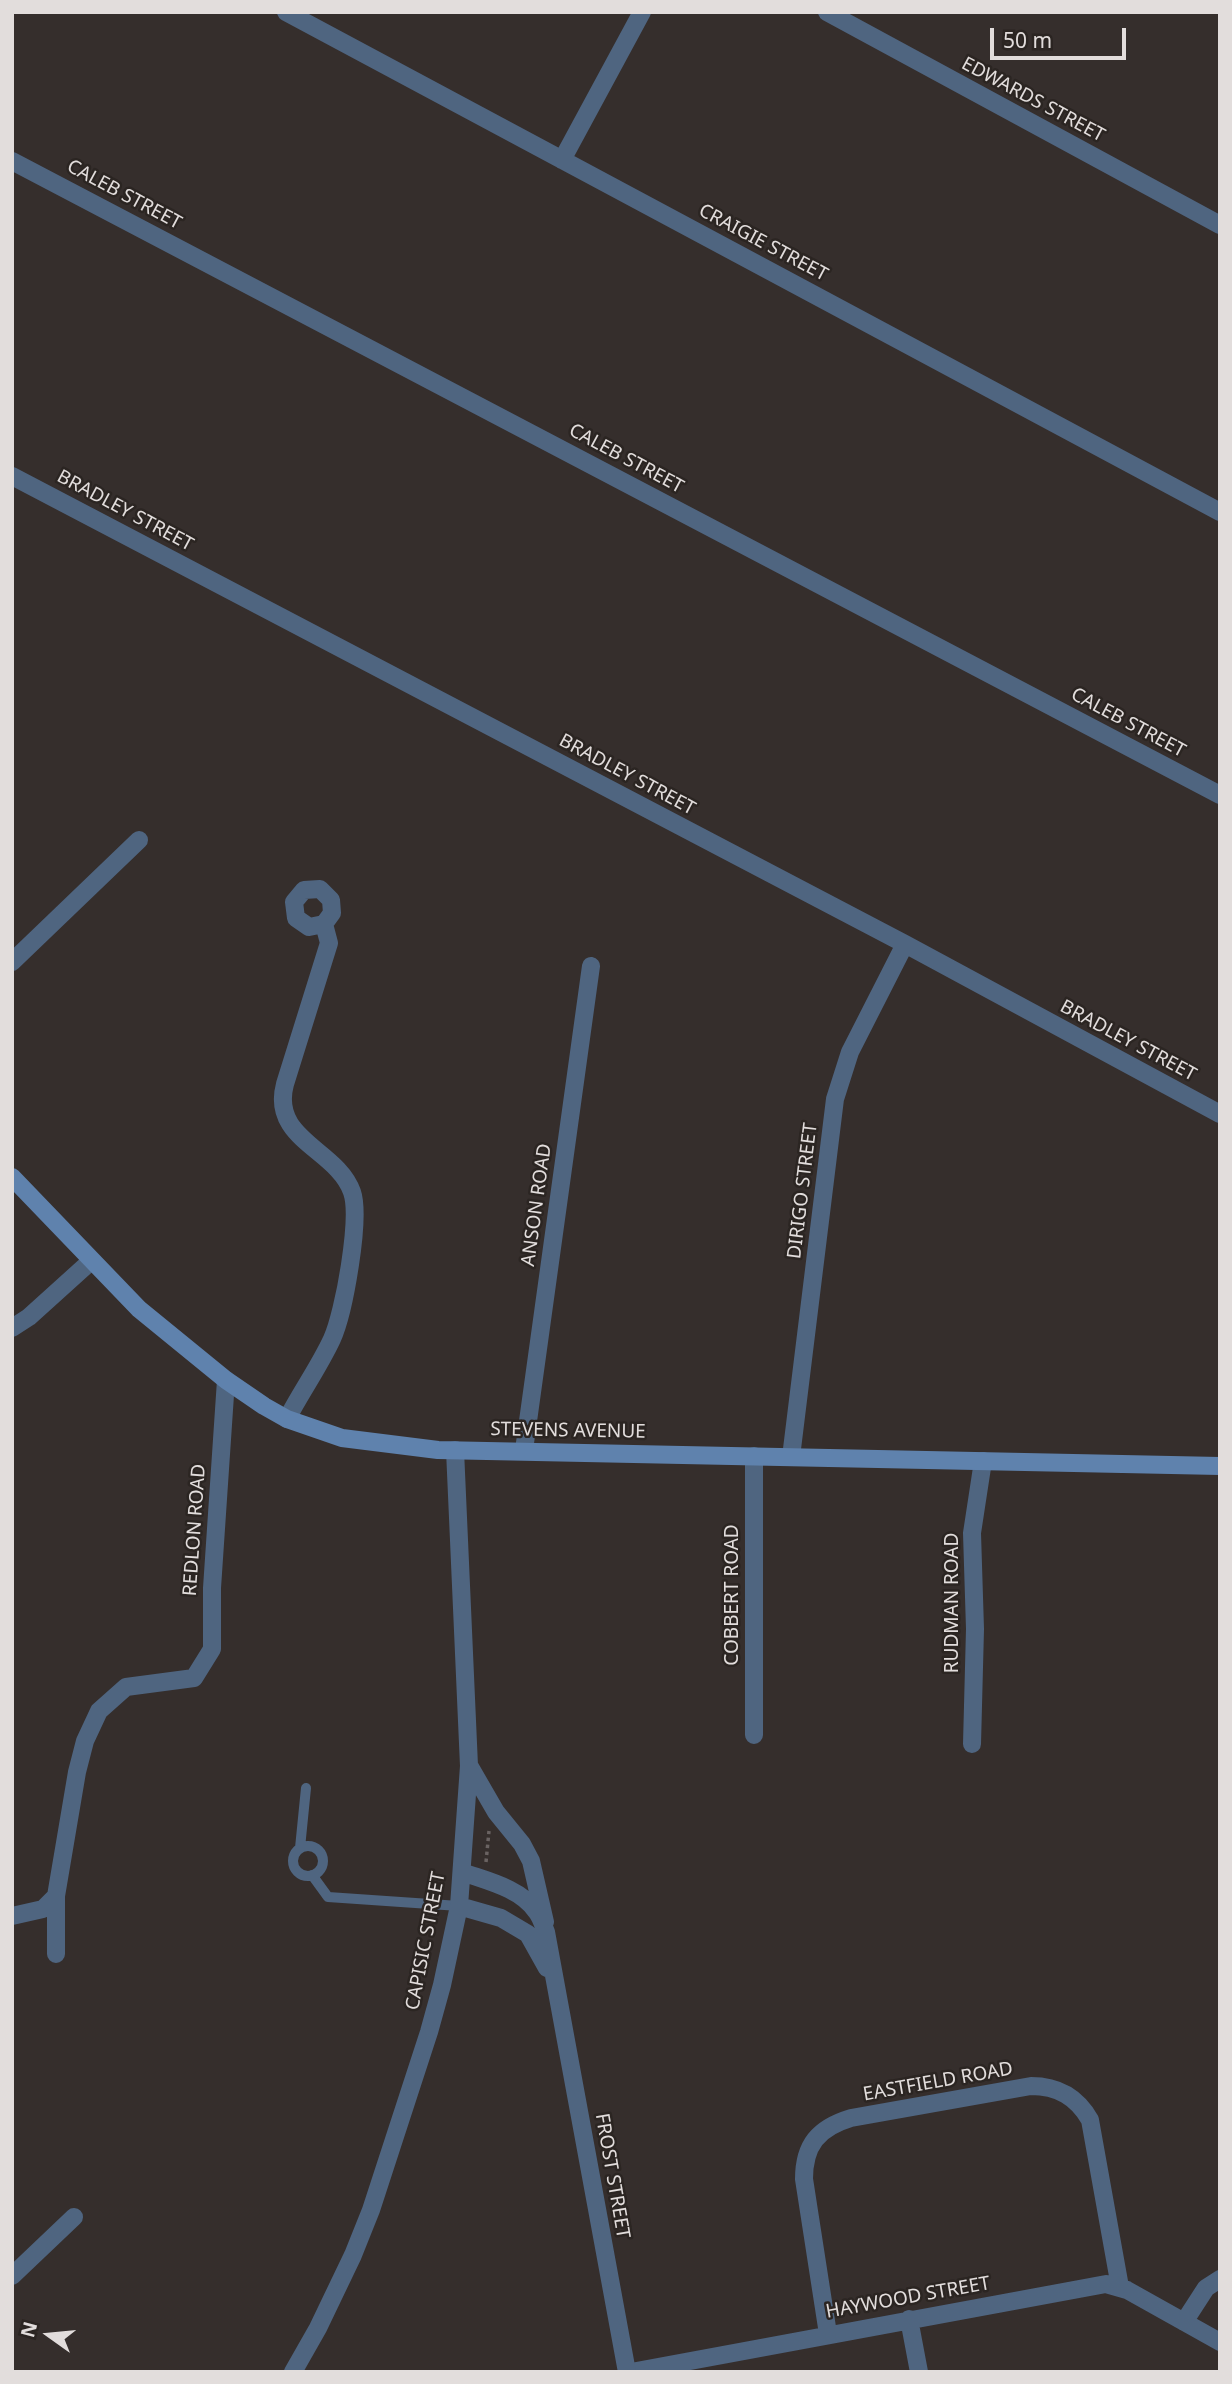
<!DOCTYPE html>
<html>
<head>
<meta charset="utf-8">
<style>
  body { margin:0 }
  #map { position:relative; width:1232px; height:2384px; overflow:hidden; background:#352e2c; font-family:"Noto Sans",sans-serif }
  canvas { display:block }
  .frame { position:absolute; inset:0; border:14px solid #e2dddc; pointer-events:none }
  .north { position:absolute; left:14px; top:2300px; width:70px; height:70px; -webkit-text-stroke:5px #2b2522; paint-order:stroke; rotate:285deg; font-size:19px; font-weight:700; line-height:28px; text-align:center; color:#e2dddc }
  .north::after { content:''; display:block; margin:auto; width:24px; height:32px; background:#e2dddc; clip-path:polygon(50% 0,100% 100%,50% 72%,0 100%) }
  .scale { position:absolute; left:990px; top:28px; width:136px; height:32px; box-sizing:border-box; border:4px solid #e2dddc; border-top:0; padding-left:9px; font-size:21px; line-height:24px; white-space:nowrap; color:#e2dddc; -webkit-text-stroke:5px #2b2522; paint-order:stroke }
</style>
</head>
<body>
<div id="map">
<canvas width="1232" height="2384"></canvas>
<div class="frame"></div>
<div class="north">N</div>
<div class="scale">50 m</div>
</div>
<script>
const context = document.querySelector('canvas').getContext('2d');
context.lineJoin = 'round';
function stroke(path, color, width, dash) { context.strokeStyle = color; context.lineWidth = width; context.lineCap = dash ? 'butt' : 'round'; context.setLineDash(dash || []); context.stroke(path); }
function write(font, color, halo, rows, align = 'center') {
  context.font = font + ' "Noto Sans",sans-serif'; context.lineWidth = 5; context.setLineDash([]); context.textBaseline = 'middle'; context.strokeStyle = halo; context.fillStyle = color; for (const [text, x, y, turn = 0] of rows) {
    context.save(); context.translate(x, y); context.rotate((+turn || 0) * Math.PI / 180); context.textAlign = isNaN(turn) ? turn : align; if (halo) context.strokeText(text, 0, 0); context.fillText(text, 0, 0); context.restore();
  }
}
stroke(new Path2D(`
  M486 1862 489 1831`), '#6a6362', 3.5, [3.5, 3.5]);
stroke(new Path2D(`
  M293 1861a15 15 0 1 1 30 0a15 15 0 1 1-30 0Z
  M300 1848 306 1788
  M312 1875 328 1897 459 1906`), '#4f6580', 10);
stroke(new Path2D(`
  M286 12 1220 512
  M827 12 1220 225
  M562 160 642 12
  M12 161 1220 795
  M12 476 905 944 1220 1114
  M12 962 139 840
  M12 1328 29 1317 91 1261
  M287 1419C301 1392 319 1367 332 1339 344 1313 361 1218 352 1192 337 1149 270 1140 285 1084L329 943 324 924 332 913 331 900 320 889 304 890 294 902 296 918 309 927 324 924
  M524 1450 591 966
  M791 1457 835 1099 850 1052 905 944
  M754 1735V1456
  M972 1744 975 1629 972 1533 983 1461
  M12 1916 43 1909 56 1896 77 1772 85 1741 99 1711 126 1687 194 1678 212 1649V1588L226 1380
  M56 1954V1896
  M12 2276 74 2217
  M909 2319 919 2372
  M1184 2322 1206 2288 1220 2279
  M828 2334 804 2179C804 2145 818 2128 851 2118L1031 2086C1058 2086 1077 2097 1090 2120L1120 2287
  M631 2372 1106 2284 1127 2290 1220 2342`), '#4f6580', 18);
stroke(new Path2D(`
  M470 1767 496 1812 522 1844 531 1861 545 1922
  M462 1872C487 1881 520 1888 536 1911 541 1917 543 1925 546 1932L627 2372
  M459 1906 501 1918 528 1934 547 1968
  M293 2372 318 2328 353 2255 371 2210 429 2032 442 1985 459 1906 469 1766 455 1450`), '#4f6580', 18);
stroke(new Path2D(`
  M12 1177 139 1309 226 1380 264 1406 287 1419 342 1438 438 1450 1220 1466`), '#5f82ad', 18);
write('19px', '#e2dddc', '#2b2522', [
  ["EDWARDS STREET",1033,100,28],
  ["CALEB STREET",124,195,28],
  ["CRAIGIE STREET",763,243,28],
  ["CALEB STREET",626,459,28],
  ["BRADLEY STREET",125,511,28],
  ["CALEB STREET",1128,723,28],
  ["BRADLEY STREET",627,775,28],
  ["BRADLEY STREET",1128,1041,28],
  ["DIRIGO STREET",803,1191,-83],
  ["ANSON ROAD",537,1205,-82],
  ["STEVENS AVENUE",568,1431,1],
  ["REDLON ROAD",195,1530,-86],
  ["COBBERT ROAD",733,1595,-90],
  ["RUDMAN ROAD",953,1603,-90],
  ["CAPISIC STREET",426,1941,-79],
  ["EASTFIELD ROAD",938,2082,-10],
  ["FROST STREET",612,2176,80],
  ["HAYWOOD STREET",908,2298,-10]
]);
</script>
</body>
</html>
